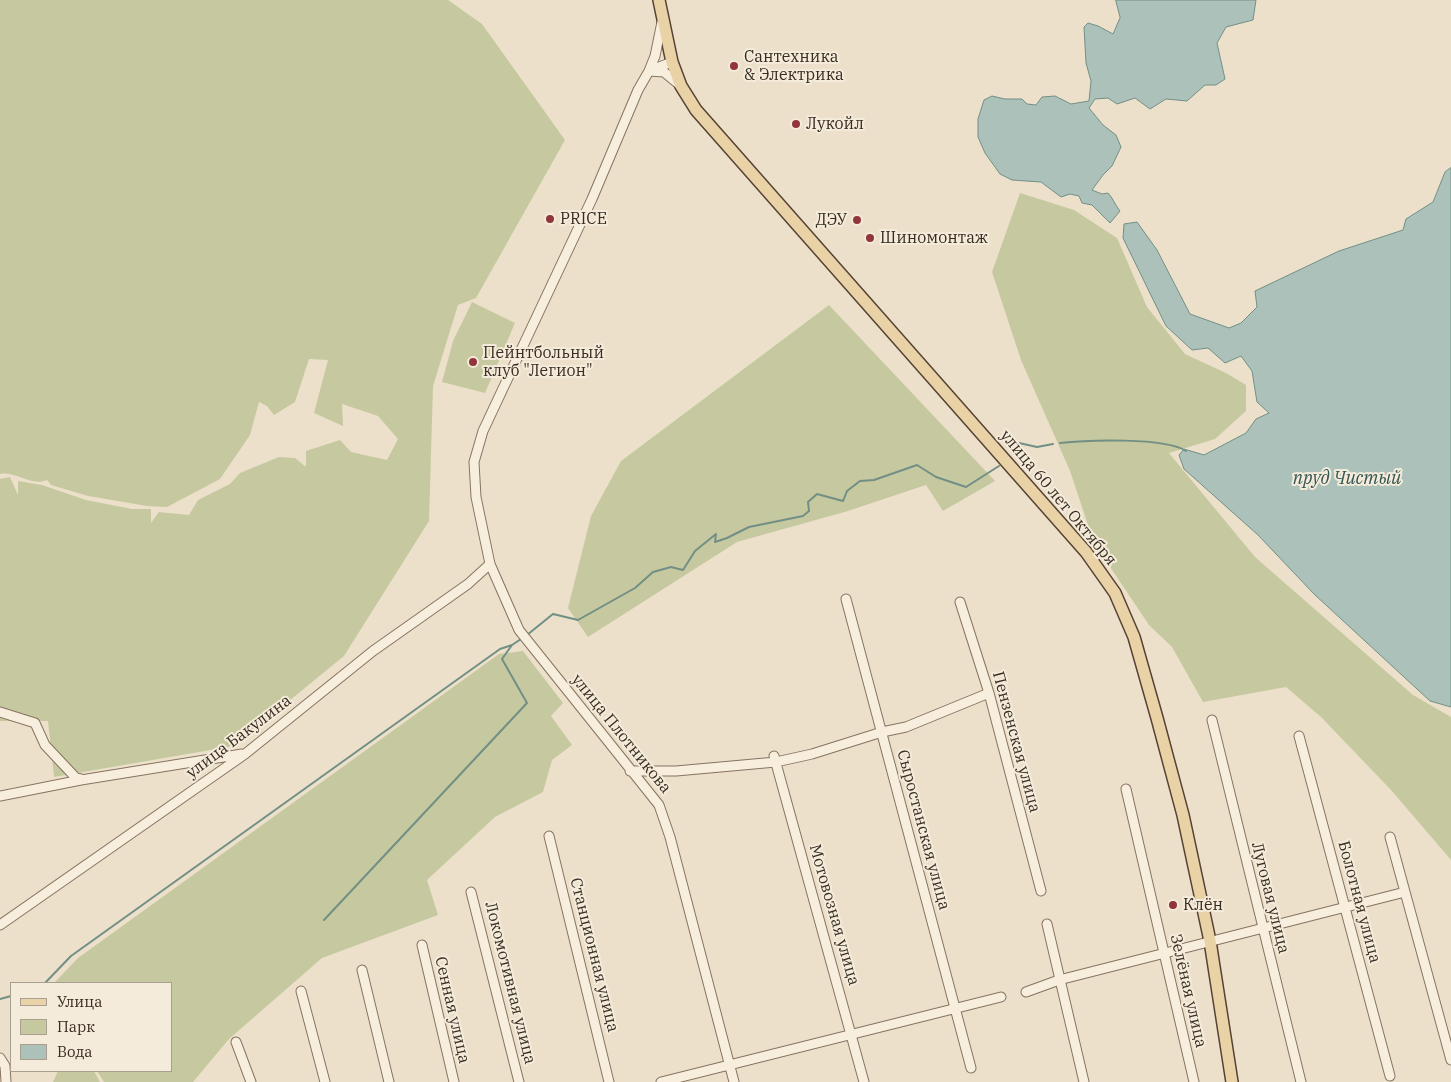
<!DOCTYPE html>
<html>
<head>
<meta charset="utf-8">
<style>
  body { margin:0 }
  #map { position:relative; width:1451px; height:1082px; overflow:hidden; background:#ece0cb; font-family:"IBM Plex Serif",serif }
  canvas { display:block }
  .legend { position:absolute; left:10px; top:982px; width:162px; height:90px; box-sizing:border-box; background:#f4ebda; border:1px solid #a99f90; margin:0; padding:6px 9px; list-style:none; font-size:15px; color:#392c22 }
  .legend li { display:flex; align-items:center; gap:10px; height:25px }
  .legend b { width:25px; border:1px solid #a99f90 }
</style>
</head>
<body>
<div id="map">
<canvas width="1451" height="1082"></canvas>
<ul class="legend">
<li><b style="height:6px;background:#ead2a7"></b>Улица</li>
<li><b style="height:14px;background:#c6c99f"></b>Парк</li>
<li><b style="height:14px;background:#abc1b9"></b>Вода</li>
</ul>
</div>
<script>
const context = document.querySelector('canvas').getContext('2d');
context.lineJoin = 'round';
function fill(path, color) { context.fillStyle = color; context.fill(path, 'evenodd'); }
function stroke(path, color, width, dash) { context.strokeStyle = color; context.lineWidth = width; context.lineCap = dash ? 'butt' : 'round'; context.setLineDash(dash || []); context.stroke(path); }
function write(font, color, halo, rows, align = 'center') {
  context.font = font + ' "IBM Plex Serif",serif'; context.lineWidth = 4; context.setLineDash([]); context.textBaseline = 'middle'; context.strokeStyle = halo; context.fillStyle = color; for (const [text, x, y, turn = 0] of rows) {
    context.save(); context.translate(x, y); context.rotate((+turn || 0) * Math.PI / 180); context.textAlign = isNaN(turn) ? turn : align; if (halo) context.strokeText(text, 0, 0); context.fillText(text, 0, 0); context.restore();
  }
}
fill(new Path2D(`
  M0 0H448L482 24 565 140 476 298 458 305 433 386 429 521 344 656 234 746 54 777 48 721H0V479L10 477 18 495V481L42 485 86 500 132 509H151V523L159 512 189 515 198 500 230 484 240 473 279 457 295 458 306 467V451L340 440 351 452 387 460 398 439 378 416 342 404 343 426 314 413 328 360 309 359 295 402 274 415 267 406 259 402 250 435 220 479 167 507 147 506 88 496 51 485 47 480C32 487 15 471 0 474Z
  M1020 193 1074 210 1117 238 1147 307 1185 354 1226 373 1246 385V411L1215 439 1169 453 1255 557 1413 695 1451 717V860L1391 790 1321 717 1286 687 1203 702 1172 647 1149 625 1094 543 1070 471 1021 360 992 272Z
  M472 302 515 323 485 393 442 382 453 341Z
  M829 305 995 481 943 511 926 485 848 511 737 542 588 637 568 608 591 516 621 461Z
  M523 651 563 703 551 716 572 745 552 760 543 792 495 817 427 880 438 915 322 958 229 1039 193 1082H104L97 1071H171V983H54L78 958 499 654Z
  M58 1071H94L100 1082H53Z`), '#c6c99f');
const water = new Path2D(`
  M1116 0H1256L1253 20 1226 27 1217 43 1225 79 1216 85H1205L1187 101 1166 99 1150 109 1135 98 1117 104 1108 98 1095 99 1089 108 1103 125 1116 135 1121 147 1112 166 1103 175 1092 190 1102 194 1108 193C1113 198 1115 205 1120 211L1110 223 1092 205 1082 203 1079 196 1070 194 1061 197 1041 182 1012 180 1000 174 985 153 978 137V119L984 100 992 96 1005 99H1022L1027 104 1036 105 1042 97 1055 96 1071 104 1089 101 1091 81 1086 63 1084 27 1088 23 1098 26 1113 34 1120 18Z
  M1451 168V707L1430 701 1314 594 1258 535 1184 469 1179 455 1184 449 1204 455 1246 433 1256 419 1269 413 1257 402 1252 371 1241 356 1225 363 1208 348 1192 350 1166 326 1123 238 1124 224 1137 222 1157 250 1190 314 1229 328 1241 323 1257 307 1255 291 1339 251 1403 230 1406 219 1433 202 1445 172Z`);
fill(water, '#abc1b9');
stroke(water, '#728f86', 1);
stroke(new Path2D(`
  M1060 443C1086 440 1165 437 1186 451
  M1014 454 1019 443 1037 447 1053 444
  M527 635 553 614 578 620 635 588 653 572 671 567 683 570 695 551 716 534 715 542 727 538 749 527 803 516 809 511 808 502 817 494 843 501 847 491 860 481 874 480 917 465 936 477 966 487 999 466
  M324 920 527 703 502 659 512 645
  M45 983 71 956 500 649 512 645 521 639
  M0 999 11 996`), '#728f86', 2);
const minor = new Path2D(`
  M662 22 655 56 649 71 664 72 681 86
  M672 62 649 71 638 90 592 199 483 431 474 462 476 497 490 564 519 630 659 805 670 837 734 1082
  M846 599 971 1068
  M960 602 989 693 1041 891
  M0 712 35 723 45 745 76 778 81 779
  M1212 720 1301 1082
  M1299 736 1390 1076
  M774 756 864 1082
  M630 771H676L776 762 812 754 882 732 906 727 989 693
  M1126 789 1194 1082
  M0 796 81 780 242 754
  M549 836 609 1082
  M1390 837 1451 1060
  M471 892 519 1082
  M1047 924 1084 1082
  M0 925 245 754 373 651 468 584 490 564
  M422 945 454 1082
  M362 970 389 1082
  M301 991 325 1082
  M1026 992 1059 980 1405 892
  M236 1042 251 1082
  M0 1058 5 1066 6 1082
  M661 1082 1001 997`);
const major = new Path2D(`
  M659 0 672 62 681 86 696 110 1086 552 1115 593 1134 637 1157 718 1183 815 1210 941 1232 1082`);
stroke(minor, '#877360', 11);
stroke(major, '#564234', 14);
stroke(minor, '#f7eede', 9);
stroke(major, '#ead2a7', 11);
for (const [x, y, r, color] of [
  [734,66,5,"#91353a"],
  [796,124,5,"#91353a"],
  [550,219,5,"#91353a"],
  [857,220,5,"#91353a"],
  [870,238,5,"#91353a"],
  [473,362,5,"#91353a"],
  [1173,905,5,"#91353a"]
]) { const dot = new Path2D(); dot.arc(x, y, r, 0, 2 * Math.PI); context.fillStyle = color; context.fill(dot); stroke(dot, '#f4ebda', 2); }
write('16px', '#392c22', '#f4ebda', [
  ["Сантехника",744,57],
  ["& Электрика",744,75],
  ["Лукойл",806,124],
  ["PRICE",560,219],
  ["ДЭУ",847,220,"right"],
  ["Шиномонтаж",880,238],
  ["Пейнтбольный",483,353],
  ["клуб \"Легион\"",483,371],
  ["Клён",1183,905]
], 'left');
write('16px', '#392c22', '#f4ebda', [
  ["улица 60 лет Октября",1058,498,50],
  ["улица Плотникова",621,734,51],
  ["улица Бакулина",239,737,-37],
  ["Пензенская улица",1016,742,75],
  ["Сыростанская улица",923,830,75],
  ["Луговая улица",1270,898,76],
  ["Болотная улица",1359,902,75],
  ["Мотовозная улица",834,915,74],
  ["Станционная улица",594,955,76],
  ["Локомотивная улица",510,983,76],
  ["Зелёная улица",1188,991,77],
  ["Сенная улица",452,1010,77]
]);
write('italic 18px', '#335754', '#f4ebda', [
  ["пруд Чистый",1347,479]
]);
</script>
</body>
</html>
